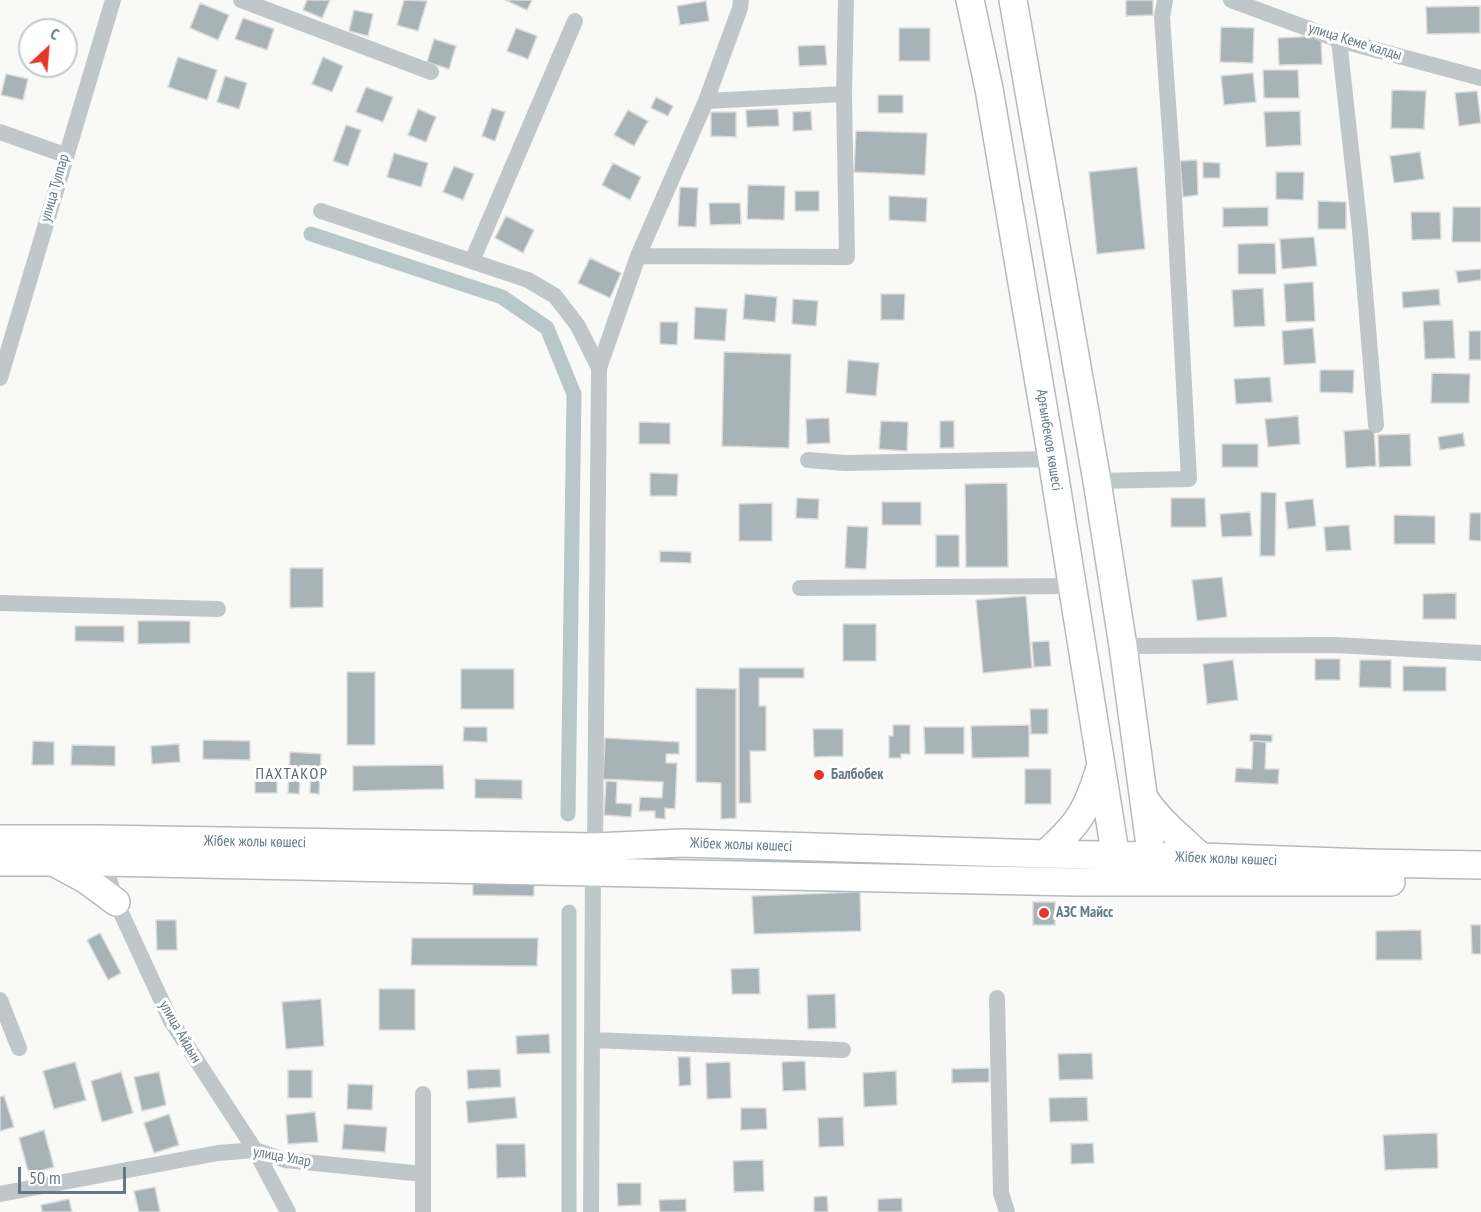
<!DOCTYPE html>
<html>
<head>
<meta charset="utf-8">
<style>
  body { margin:0 }
  #map { position:relative; width:1481px; height:1212px; overflow:hidden; background:#f9f9f7; font-family:"PT Sans Narrow",sans-serif }
  canvas { display:block }
  .north { position:absolute; left:18px; top:18px; width:60px; height:60px; box-sizing:border-box; background:#fff; border:2px solid #c1cacd; border-radius:50%; rotate:26deg; font-size:16px; font-weight:700; line-height:24px; text-align:center; color:#647a83 }
  .north::after { content:''; display:block; margin:auto; width:21px; height:27px; background:#e83629; clip-path:polygon(50% 0,100% 100%,50% 72%,0 100%) }
  .scale { position:absolute; left:18px; top:1167px; width:108px; height:27px; box-sizing:border-box; border:3px solid #647a83; border-top:0; padding-left:8px; font-size:18px; line-height:21px; white-space:nowrap; color:#647a83; -webkit-text-stroke:4px #fff; paint-order:stroke }
</style>
</head>
<body>
<div id="map">
<canvas width="1481" height="1212"></canvas>
<div class="north">С</div>
<div class="scale">50 m</div>
</div>
<script>
const context = document.querySelector('canvas').getContext('2d');
context.lineJoin = 'round';
function stroke(path, color, width, dash) { context.strokeStyle = color; context.lineWidth = width; context.lineCap = dash ? 'butt' : 'round'; context.setLineDash(dash || []); context.stroke(path); }
function fill(path, color) { context.fillStyle = color; context.fill(path, 'evenodd'); }
function write(font, color, halo, rows, align = 'center') {
  context.font = font + ' "PT Sans Narrow",sans-serif'; context.lineWidth = 6; context.setLineDash([]); context.textBaseline = 'middle'; context.strokeStyle = halo; context.fillStyle = color; for (const [text, x, y, turn = 0] of rows) {
    context.save(); context.translate(x, y); context.rotate((+turn || 0) * Math.PI / 180); context.textAlign = isNaN(turn) ? turn : align; if (halo) context.strokeText(text, 0, 0); context.fillText(text, 0, 0); context.restore();
  }
}
stroke(new Path2D(`
  M311 234 502 297 547 328 574 394 568 814
  M569 1212V912`), '#b8c8ca', 15);
const building = new Path2D(`
  M307 0H330L322 18 303 10Z
  M404 0 427 1 418 31 397 25Z
  M505 0H532L527 10Z
  M1126 0H1153V15L1126 16Z
  M706 1 709 21 680 25 677 6Z
  M200 3 229 15 218 40 190 28Z
  M1480 6V33L1427 34 1426 7Z
  M354 10 373 14 368 36 349 31Z
  M243 18 274 29 267 50 235 39Z
  M1221 27 1254 28 1253 63 1220 62Z
  M516 28 537 36 528 59 507 51Z
  M899 28H930V61H899Z
  M1321 36 1322 64 1279 65 1278 38Z
  M434 39 456 46 449 69 427 62Z
  M825 45 827 65 799 66 798 46Z
  M178 57 217 70 207 100 168 87Z
  M323 57 343 66 332 92 312 84Z
  M1263 70H1298L1299 98H1264Z
  M1253 73 1256 102 1224 105 1221 76Z
  M6 74 28 79 23 100 1 95Z
  M225 76 247 83 239 109 217 102Z
  M366 87 393 97 383 122 356 112Z
  M1392 90 1426 91 1424 129 1391 128Z
  M1477 91 1481 123 1459 126 1455 93Z
  M878 95H903V113H878Z
  M656 97 673 106 668 116 651 108Z
  M492 108 505 112 495 141 482 136Z
  M418 109 436 117 426 142 408 135Z
  M778 109 779 126 747 127 746 110Z
  M628 110 648 121 634 146 614 135Z
  M811 111 812 130 793 131V112Z
  M1300 111 1301 145 1266 147 1264 112Z
  M711 112H736V137L711 136Z
  M346 125 361 130 348 166 333 161Z
  M856 131 927 133 925 175 854 172Z
  M1420 152 1424 179 1394 183 1390 156Z
  M394 153 428 163 421 187 387 177Z
  M1197 160 1198 195 1183 197 1180 161Z
  M1203 162 1220 163V178H1203Z
  M613 163 641 177 630 200 602 185Z
  M454 166 474 174 463 200 443 192Z
  M1137 167 1145 249 1097 254 1089 172Z
  M1276 172H1304L1303 200 1276 199Z
  M748 185 785 186 784 220 747 219Z
  M680 187 698 188 696 227 678 226Z
  M795 191H819V211H795Z
  M889 196 927 198 926 222 889 220Z
  M1318 201 1346 202V229H1318Z
  M709 203H740L741 224 710 225Z
  M1268 207V226L1223 227V208Z
  M1453 207H1481V242H1452Z
  M1411 212H1440L1441 239 1412 240Z
  M506 216 534 230 523 253 495 238Z
  M1314 237 1317 266 1282 269 1280 239Z
  M1275 243 1276 274H1238V244Z
  M590 258 621 273 610 298 578 283Z
  M1481 269V280L1458 283 1456 271Z
  M1313 282 1315 321 1286 322 1284 284Z
  M1263 288 1265 326 1234 327 1232 290Z
  M1439 289 1440 305 1403 308 1402 292Z
  M745 294 777 297 775 322 743 319Z
  M881 294H905L904 320H881Z
  M793 299 818 301 816 326 792 324Z
  M695 307 727 309 725 341 694 339Z
  M1453 320 1455 358 1425 359 1423 321Z
  M660 322H678L677 345 660 344Z
  M1313 328 1316 363 1284 365 1282 331Z
  M1469 331H1481V360H1469Z
  M724 352 791 354 789 448 722 446Z
  M848 360 879 363 876 396 846 393Z
  M1320 370H1354L1353 393 1320 392Z
  M1432 373 1470 374 1469 403H1431Z
  M1270 377 1272 402 1236 404 1234 379Z
  M1298 416 1300 444 1268 447 1265 419Z
  M829 418 830 443 807 444 806 419Z
  M881 421 908 422 907 451 879 449Z
  M940 421H954V448H940Z
  M639 422 670 423V444H639Z
  M1374 429 1376 466 1346 468 1344 431Z
  M1463 433 1465 446 1440 450 1438 437Z
  M1410 434 1411 466 1379 467 1378 435Z
  M1222 444H1258V467H1222Z
  M650 473 678 474 677 496H650Z
  M1007 483 1008 567H966L965 484Z
  M1261 492 1276 493 1275 556H1260Z
  M797 498 819 499 818 519 796 518Z
  M1171 498H1205L1206 527H1171Z
  M1313 499 1316 526 1288 529 1285 502Z
  M882 502H921V525H882Z
  M772 503V541H739V504Z
  M1250 512 1252 536 1222 537 1220 514Z
  M1470 513H1481V541L1469 540Z
  M1394 515 1435 516V544H1394Z
  M1349 525 1351 550 1326 551 1324 527Z
  M847 526 868 527 866 569 845 568Z
  M936 535H959V567H936Z
  M660 551 691 552V563L660 562Z
  M290 568H323V607L290 608Z
  M1222 577 1227 617 1197 621 1192 580Z
  M1456 593V619H1423V594Z
  M1026 596 1032 668 983 673 976 600Z
  M138 621H190V643L138 644Z
  M843 624H876V661H843Z
  M75 626H124V642L75 641Z
  M1049 641 1051 666 1034 667 1032 642Z
  M1315 659H1340V680H1315Z
  M1233 660 1238 700 1207 704 1203 664Z
  M1360 660H1391V688L1359 687Z
  M1403 666 1446 667V691H1403Z
  M739 668H804V678H759V706H766V751H750L751 803H739Z
  M461 669H514V709H461Z
  M347 672H375V745H347Z
  M696 688 736 689V818L721 819V783L696 782Z
  M1030 709H1048V734H1031Z
  M893 725H910V754H901V758H889V736H893Z
  M1029 725V757L972 758 971 726Z
  M464 727H487V742L463 741Z
  M924 727H964V754H925Z
  M813 729H843V756L814 757Z
  M1250 734 1272 735V742L1250 741Z
  M605 738 679 742V754H666V763H677L675 809 665 808V819L655 818V811H639L640 797 662 798 663 782 603 779Z
  M203 740 250 741V760L203 759Z
  M33 741 54 742V765H32Z
  M1253 741 1266 742 1265 769H1279L1278 784 1235 782 1236 768 1252 769Z
  M179 744 180 762 152 764 151 746Z
  M72 745 115 746V766L71 765Z
  M290 752 321 754 319 794 310 793 311 766H301L299 794 288 793Z
  M443 765 444 789 353 791V766Z
  M255 769 277 770V793H255Z
  M1025 769H1051V804H1025Z
  M475 779 522 780V799L475 798Z
  M606 781 617 782 616 803 632 804 631 817 604 815Z
  M473 877 534 879V896L473 895Z
  M860 892 861 931 754 934 752 896Z
  M1033 902H1055V925H1033Z
  M156 920H176L177 950H157Z
  M1471 925H1481V954H1472Z
  M1421 930 1422 960H1376V931Z
  M100 933 121 973 108 980 87 940Z
  M412 938H538L537 966 411 965Z
  M759 968 760 994H732L731 969Z
  M379 989H415V1030H379Z
  M835 994 836 1028 808 1029 807 995Z
  M321 999 324 1046 286 1049 282 1002Z
  M549 1034 550 1053 517 1054 516 1036Z
  M1092 1053 1093 1079 1059 1080 1058 1054Z
  M678 1057H690L691 1085 679 1086Z
  M805 1061 806 1090 783 1091 782 1062Z
  M75 1062 86 1100 54 1109 43 1071Z
  M730 1062 731 1098 707 1099 706 1063Z
  M989 1068V1082L952 1083V1069Z
  M500 1069 501 1087 468 1089 467 1070Z
  M288 1070H312V1098H288Z
  M896 1071 897 1105 864 1107 863 1073Z
  M121 1072 133 1113 102 1122 91 1081Z
  M159 1072 166 1105 142 1111 134 1077Z
  M348 1084 373 1085 372 1110 347 1109Z
  M4 1096 14 1127 0 1131V1097Z
  M515 1097 517 1118 468 1123 466 1101Z
  M1087 1097 1088 1121 1050 1122 1049 1098Z
  M741 1108H766L767 1129 741 1130Z
  M315 1112 318 1142 288 1144 286 1115Z
  M169 1114 179 1145 154 1153 144 1123Z
  M843 1117 844 1146 819 1147 818 1118Z
  M344 1124 387 1127 385 1152 342 1149Z
  M44 1130 54 1167 29 1174 19 1138Z
  M1437 1133 1438 1168 1385 1170 1383 1135Z
  M1093 1143 1094 1163 1071 1164V1144Z
  M496 1144H525L526 1177 497 1178Z
  M763 1160 764 1191 734 1192 733 1161Z
  M617 1183H641V1205L618 1206Z
  M155 1187 160 1212H139L134 1191Z
  M827 1196 828 1212H814V1197Z
  M902 1198V1212H878V1199Z
  M69 1199 72 1212H42L41 1205Z
  M686 1199V1212H660L659 1200Z`);
fill(building, '#a7b3b7');
stroke(building, '#dbdbd9', 1.5);
const primary = new Path2D(`
  M970 0 989 89 1052 459 1118 871
  M1013 0 1097 481 1123 646 1154 875
  M1144 798C1159 821 1181 838 1201 857
  M0 839H98L595 847 683 843 1045 854 1201 857 1367 863 1481 865
  M1045 854C1078 825 1087 811 1100 768
  M0 862H104L1078 882H1391
  M57 864 85 879 116 902`);
stroke(primary, '#b4bbbe', 30);
stroke(new Path2D(`
  M241 0 431 72
  M1231 0 1339 40 1481 78
  M1339 40 1360 231 1376 425
  M706 101 844 94
  M0 132 65 155
  M321 211 528 280 555 296 578 326 599 368 595 847
  M638 256 847 257 844 94 846 0
  M472 261 575 21
  M599 368 638 256 706 101 740 8 741 0
  M0 378 113 0
  M808 460 845 463 1052 459
  M1097 481 1189 479 1172 160 1162 17 1165 0
  M800 588 1072 586
  M0 603 218 609
  M1123 646 1335 645 1481 653
  M102 855 116 902 171 1021 255 1150 288 1212
  M997 998 1001 1193 1007 1212
  M0 1000 19 1048
  M592 1040 843 1050
  M0 1194 218 1153 255 1150 285 1160 423 1174
  M423 1212V1094
  M591 1212 593 872`), '#c0c7c9', 16);
stroke(primary, '#fff', 27);
for (const [x, y, r, color] of [
  [819,775,6,"#e83629"],
  [1044,913,6,"#e83629"]
]) { const dot = new Path2D(); dot.arc(x, y, r, 0, 2 * Math.PI); context.fillStyle = color; context.fill(dot); stroke(dot, '#fff', 2); }
write('15px', '#647a83', '#fff', [
  ["улица Кеме калды",1355,42,17],
  ["улица Тулпар",55,188,-74],
  ["Арғынбеков көшесі",1049,440,81],
  ["Жібек жолы көшесі",255,842,1],
  ["Жібек жолы көшесі",741,845,2],
  ["Жібек жолы көшесі",1226,859,2],
  ["улица Айдын",180,1032,60],
  ["улица Улар",282,1157,10]
]);
write('bold 15px', '#647a83', '#fff', [
  ["Балбобек",831,775],
  ["АЗС Майсс",1056,913]
], 'left');
context.letterSpacing = '1.5px';
write('16px', '#56676e', '#fff', [
  ["ПАХТАКОР",292,774]
]);
context.letterSpacing = '0px';
</script>
</body>
</html>
